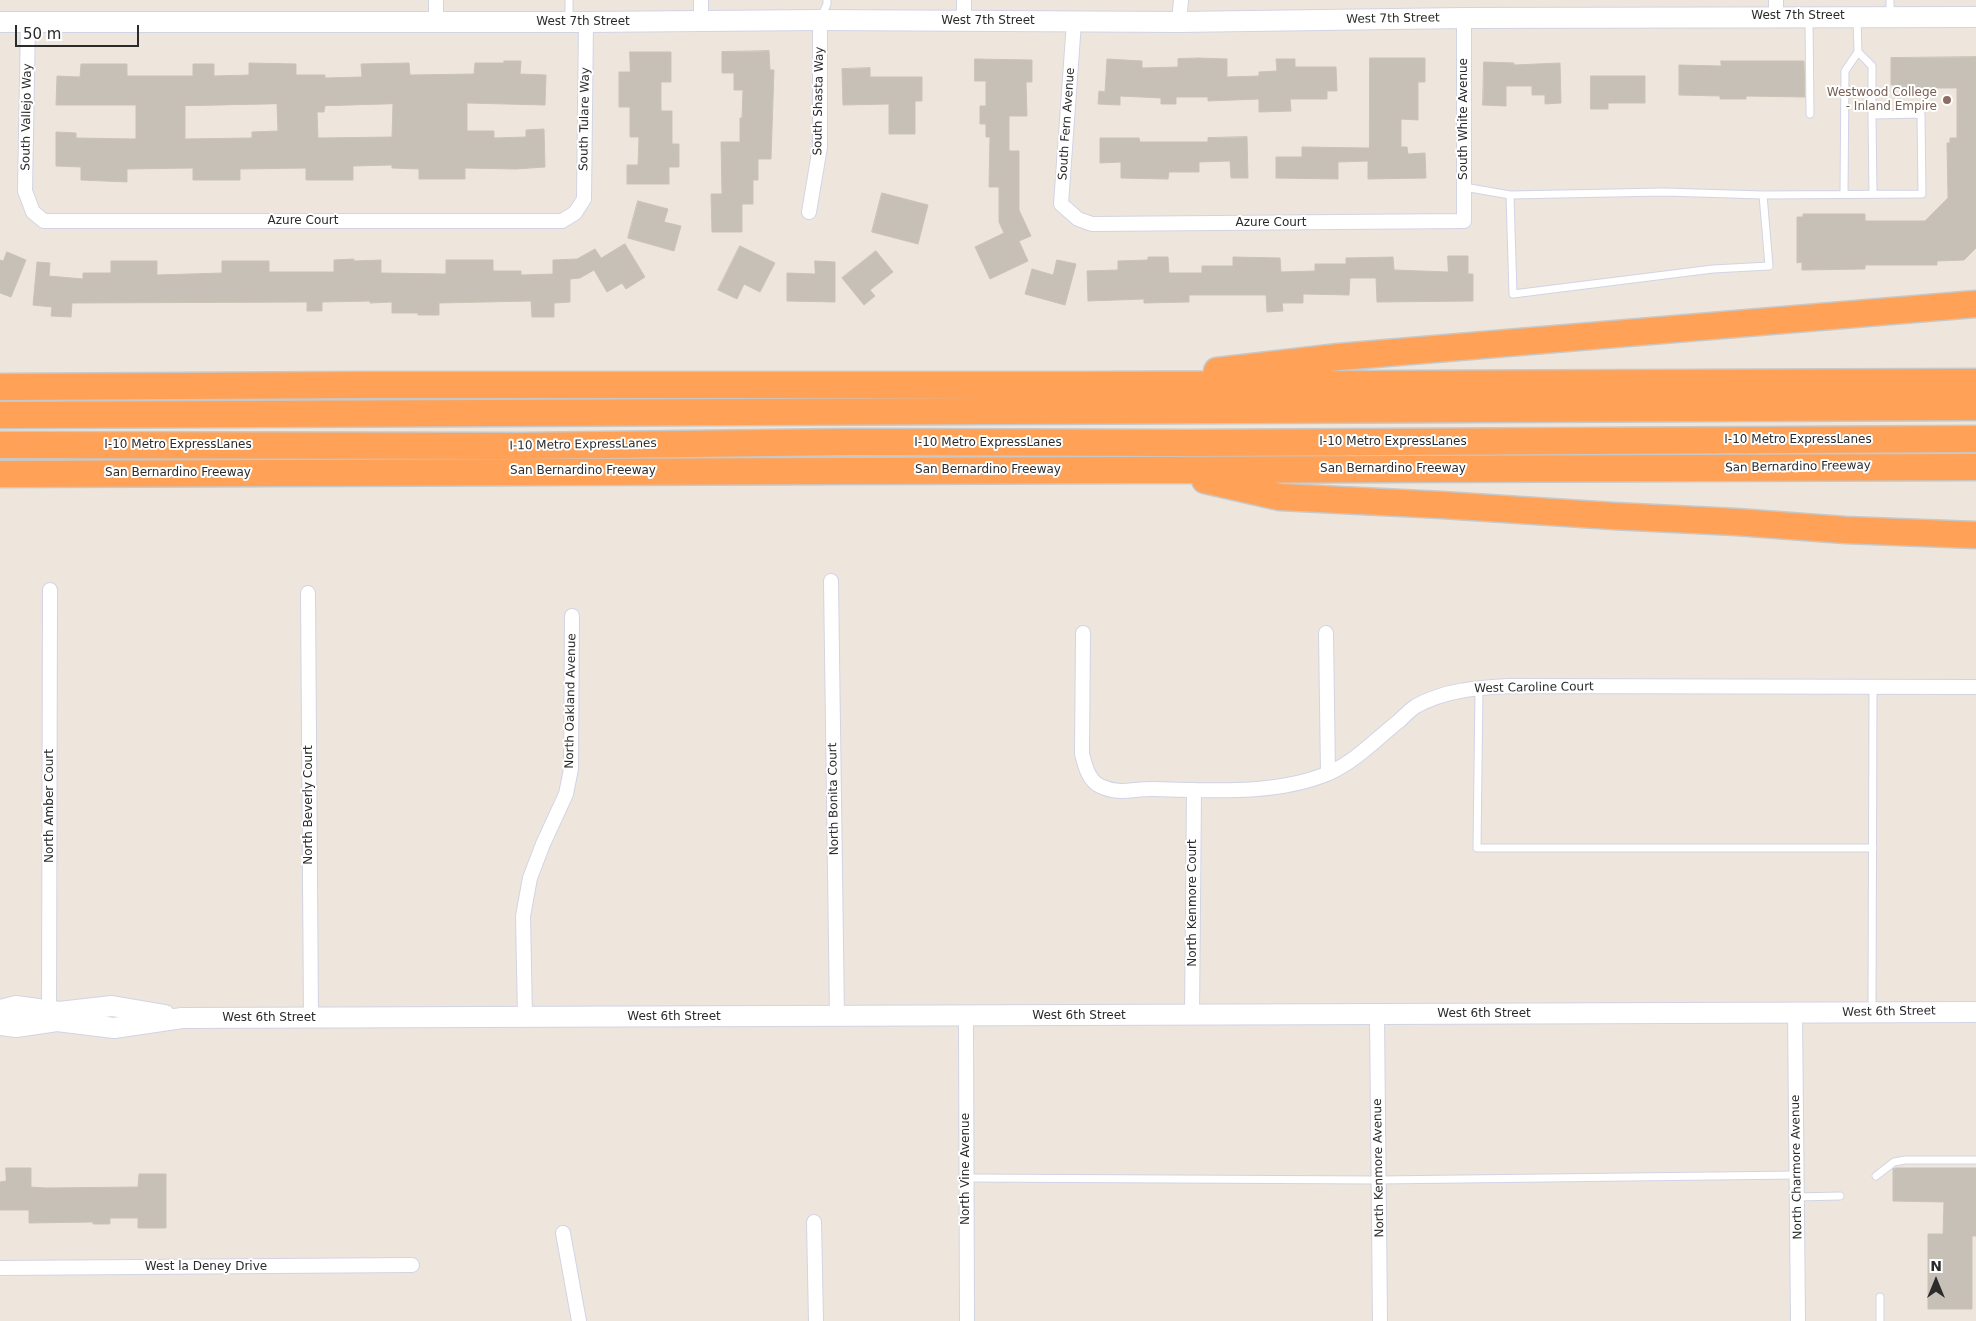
<!DOCTYPE html>
<html>
<head>
<meta charset="utf-8">
<style>
  body { margin:0 }
  #map { position:relative; width:1976px; height:1321px; overflow:hidden; background:#eee6dc; font-family:"DejaVu Sans",sans-serif }
  canvas { display:block }
  .north { position:absolute; left:1911px; top:1256px; width:50px; height:50px; -webkit-text-stroke:4px #fff; paint-order:stroke; rotate:0deg; font-size:14px; font-weight:700; line-height:20px; text-align:center; color:#2b2b2b }
  .north::after { content:''; display:block; margin:auto; width:18px; height:22px; background:#2b2b2b; clip-path:polygon(50% 0,100% 100%,50% 72%,0 100%) }
  .scale { position:absolute; left:15px; top:25px; width:124px; height:22px; box-sizing:border-box; border:2px solid #2b2b2b; border-top:0; padding-left:6px; font-size:15px; line-height:18px; white-space:nowrap; color:#2b2b2b; -webkit-text-stroke:4px #fff; paint-order:stroke }
</style>
</head>
<body>
<div id="map">
<canvas width="1976" height="1321"></canvas>
<div class="north">N</div>
<div class="scale">50 m</div>
</div>
<script>
const context = document.querySelector('canvas').getContext('2d');
context.lineJoin = 'round';
function fill(path, color) { context.fillStyle = color; context.fill(path, 'evenodd'); }
function stroke(path, color, width, dash) { context.strokeStyle = color; context.lineWidth = width; context.lineCap = dash ? 'butt' : 'round'; context.setLineDash(dash || []); context.stroke(path); }
function write(font, color, halo, rows, align = 'center') {
  context.font = font + ' "DejaVu Sans",sans-serif'; context.lineWidth = 4; context.setLineDash([]); context.textBaseline = 'middle'; context.strokeStyle = halo; context.fillStyle = color; for (const [text, x, y, turn = 0] of rows) {
    context.save(); context.translate(x, y); context.rotate((+turn || 0) * Math.PI / 180); context.textAlign = isNaN(turn) ? turn : align; if (halo) context.strokeText(text, 0, 0); context.fillText(text, 0, 0); context.restore();
  }
}
const building = new Path2D(`
  M769 51 770 70H774L771 159H758V180H753V204H742V232H712L711 194H722L721 142H740V118H742L743 90H734V73H722V52Z
  M630 52H671V82H661V111H672V144H679V167H669V184H627V165H638L639 137H630V107H619V72H630Z
  M1976 57V248L1964 260 1937 261V265H1865V269L1802 270V262L1797 263V217H1803V214H1865V221H1925L1948 198 1947 143H1950V138H1957V88H1902V85H1891V58Z
  M1199 58 1227 59V77L1259 76V72L1277 71 1276 59H1295V67H1336L1337 91H1327V99H1290L1291 111 1259 112V99L1208 101V97H1176V104H1161V98L1120 96V105L1098 104 1099 91 1105 92 1107 59 1142 61V68L1178 67V59Z
  M1370 58H1425V82H1418V120L1401 119V147H1407L1408 154 1425 153 1426 178 1368 179V161L1338 162V179L1276 178V157H1302V147L1369 148Z
  M975 59 1032 60V82H1026L1027 116H1009V151H1019V210L1031 236 1019 241 1028 261 990 279 975 247 1004 233 999 222V187H989L990 137H986V124H980V106H986V81H975Z
  M504 61H521L520 74 546 75 545 105 467 103V131H494V138L526 137V130L544 129 545 167 516 169 465 168V179H419V169L392 168V165L353 166V180H306V168L240 169V180H193V168L127 169V182L81 180V167L56 166V132L76 133V138L136 139V105H56L57 76 80 77 81 64H127V76H193V64H214V76L249 75V63L296 64V75H325V78L362 77 361 64 409 63 410 75 474 74 475 63H504ZM277 104 278 131 252 132V138L185 139V106ZM393 104 392 137 318 138 317 112H324L325 106Z
  M1721 61H1804L1805 97 1746 96V99H1720V96L1679 95V65L1721 66Z
  M1484 62 1514 63V65L1560 63 1561 103 1545 104V95H1532V86H1506V106L1483 105Z
  M870 68V77H922V101H915V134H889V104L843 105 842 69Z
  M1591 76H1645V103H1608V109H1591Z
  M1247 137 1248 178H1231L1230 161 1199 162V172H1169L1168 179 1121 178V162L1100 163V138H1139L1140 142H1208V138Z
  M882 193 928 205 918 244 872 232Z
  M638 201 668 209 664 222 681 226 674 251 628 238Z
  M625 244 645 277 626 289 622 283 607 292 594 270 580 278 570 279V302L554 303V317H532L531 301 439 303V315H418V313H392V302L370 303V301L322 302V311H307V302L72 303 71 317 51 316 52 307 33 305 37 262 50 263 49 276 83 279V273H111V261H157V275L222 273V261H269V272H334V260L354 259V261L381 260V273L446 274V260H493V271H521V275L553 274V260L577 259 595 249 601 258Z
  M740 246 775 263 760 292 744 284 737 299 718 290Z
  M876 251 893 272 870 290 875 296 864 305 842 278Z
  M7 252 26 260 11 297 0 293V260L3 261Z
  M1448 256H1468V274H1473V301L1377 302 1376 278H1350L1349 295 1303 294V303H1282L1283 311 1267 312 1266 295H1189V302L1144 303V299L1088 301 1087 271 1118 270V261L1148 260V257H1168L1169 273H1202V266H1233V257L1280 258 1281 272 1315 271V264H1346V258L1393 257 1394 270 1448 272Z
  M1057 260 1076 264 1065 305 1025 294 1032 269 1053 275Z
  M815 261 835 262V302L787 301V273L815 274Z
  M6 1168H31V1187L46 1188 138 1187 139 1174H166V1228H138V1218H110V1224H93V1222L29 1223V1210H0V1182L6 1181Z
  M1896 1168H1976V1236H1972V1309H1928V1234H1943L1944 1202 1893 1201V1169Z`);
fill(building, '#c6c0b7');
stroke(building, '#cac3b5', 1);
const lane = new Path2D(`
  M569 0V20
  M1890 0V15
  M821 18 827 4V0
  M1809 19 1810 114
  M1872 115 1873 194
  M1464 187 1510 195 1664 192 1763 195 1922 194 1921 114 1872 115V66L1858 52
  M1844 194 1845 71 1858 52 1857 18
  M1510 195 1513 294 1713 269 1769 266 1763 195
  M1479 688 1477 848H1873
  M1872 1011 1873 688
  M1876 1176 1894 1162 1905 1160H1976
  M966 1178 1379 1180 1797 1175
  M1797 1197 1840 1196
  M1880 1297V1321`);
const street = new Path2D(`
  M436 0V22
  M701 0V20
  M964 0V21
  M1776 0V16
  M28 22 25 191 33 212 44 221H562L575 213 584 199 586 22
  M1074 22 1061 204 1078 219 1092 224 1464 221V18
  M1179 22 1181 0
  M809 212 820 147V20
  M831 581 837 1017
  M308 593 311 1018
  M1083 633 1082 754C1085 765 1088 780 1100 786 1119 795 1132 789 1152 789 1209 790 1274 796 1329 773 1356 761 1376 739 1399 721 1404 716 1410 710 1416 706 1445 690 1476 688 1508 686L1976 687
  M1326 633 1328 773
  M1795 1013 1798 1321
  M1377 1015 1380 1321
  M1192 1016 1194 790
  M525 1017 523 916 530 878 543 844 566 794 571 769 572 616
  M966 1017 967 1321
  M49 1019 50 590
  M814 1222 816 1321
  M563 1233 579 1321
  M0 1268 412 1265`);
const secondary = new Path2D(`
  M0 22H586L820 20 1179 22 1464 18 1976 17
  M0 1010 16 1006 59 1012 112 1006 165 1015
  M0 1025 16 1027 57 1021 114 1028 182 1018 1976 1012`);
const highway = new Path2D(`
  M1217 371 1339 357 1976 304
  M0 387 364 385H1088L1976 382
  M0 415 1976 407
  M0 445 520 446 850 442 1189 443 1976 439
  M0 474 1976 467
  M1205 480 1280 497 1442 505 1613 516 1736 522 1845 530 1976 535`);
stroke(lane, '#d1d4e5', 9);
stroke(street, '#d1d4e5', 16);
stroke(secondary, '#d1d4e5', 22);
stroke(highway, '#c8c8c8', 29);
stroke(lane, '#fff', 7);
stroke(street, '#fff', 14);
stroke(secondary, '#fff', 20);
stroke(highway, '#ffa156', 26);
for (const [x, y, r, color] of [
  [1947,100,5,"#8d6e63"]
]) { const dot = new Path2D(); dot.arc(x, y, r, 0, 2 * Math.PI); context.fillStyle = color; context.fill(dot); stroke(dot, '#fff', 2); }
write('12px', '#2b2b2b', '#fff', [
  ["West 7th Street",1798,16],
  ["West 7th Street",1393,19,-1],
  ["West 7th Street",988,21],
  ["West 7th Street",583,22],
  ["South Shasta Way",819,101,-89],
  ["South Vallejo Way",27,117,-89],
  ["South Tulare Way",585,119,-89],
  ["South White Avenue",1464,119,-90],
  ["South Fern Avenue",1067,124,-86],
  ["Azure Court",303,221],
  ["Azure Court",1271,223],
  ["I-10 Metro ExpressLanes",1798,440],
  ["I-10 Metro ExpressLanes",1393,442],
  ["I-10 Metro ExpressLanes",988,443],
  ["I-10 Metro ExpressLanes",178,445],
  ["I-10 Metro ExpressLanes",583,445,-1],
  ["San Bernardino Freeway",1798,467,-1],
  ["San Bernardino Freeway",1393,469],
  ["San Bernardino Freeway",988,470],
  ["San Bernardino Freeway",583,471],
  ["San Bernardino Freeway",178,473],
  ["West Caroline Court",1534,688,-1],
  ["North Oakland Avenue",571,701,-89],
  ["North Bonita Court",834,799,-91],
  ["North Beverly Court",309,805,-90],
  ["North Amber Court",50,806,-90],
  ["North Kenmore Court",1193,903,-90],
  ["West 6th Street",1889,1012,-1],
  ["West 6th Street",1484,1014],
  ["West 6th Street",1079,1016],
  ["West 6th Street",674,1017],
  ["West 6th Street",269,1018],
  ["North Charmore Avenue",1797,1167,-91],
  ["North Kenmore Avenue",1379,1168,-91],
  ["North Vine Avenue",966,1169,-90],
  ["West la Deney Drive",206,1267]
]);
write('12px', '#785e54', '#fff', [
  ["Westwood College",1937,93],
  ["- Inland Empire",1937,107]
], 'right');
</script>
</body>
</html>
